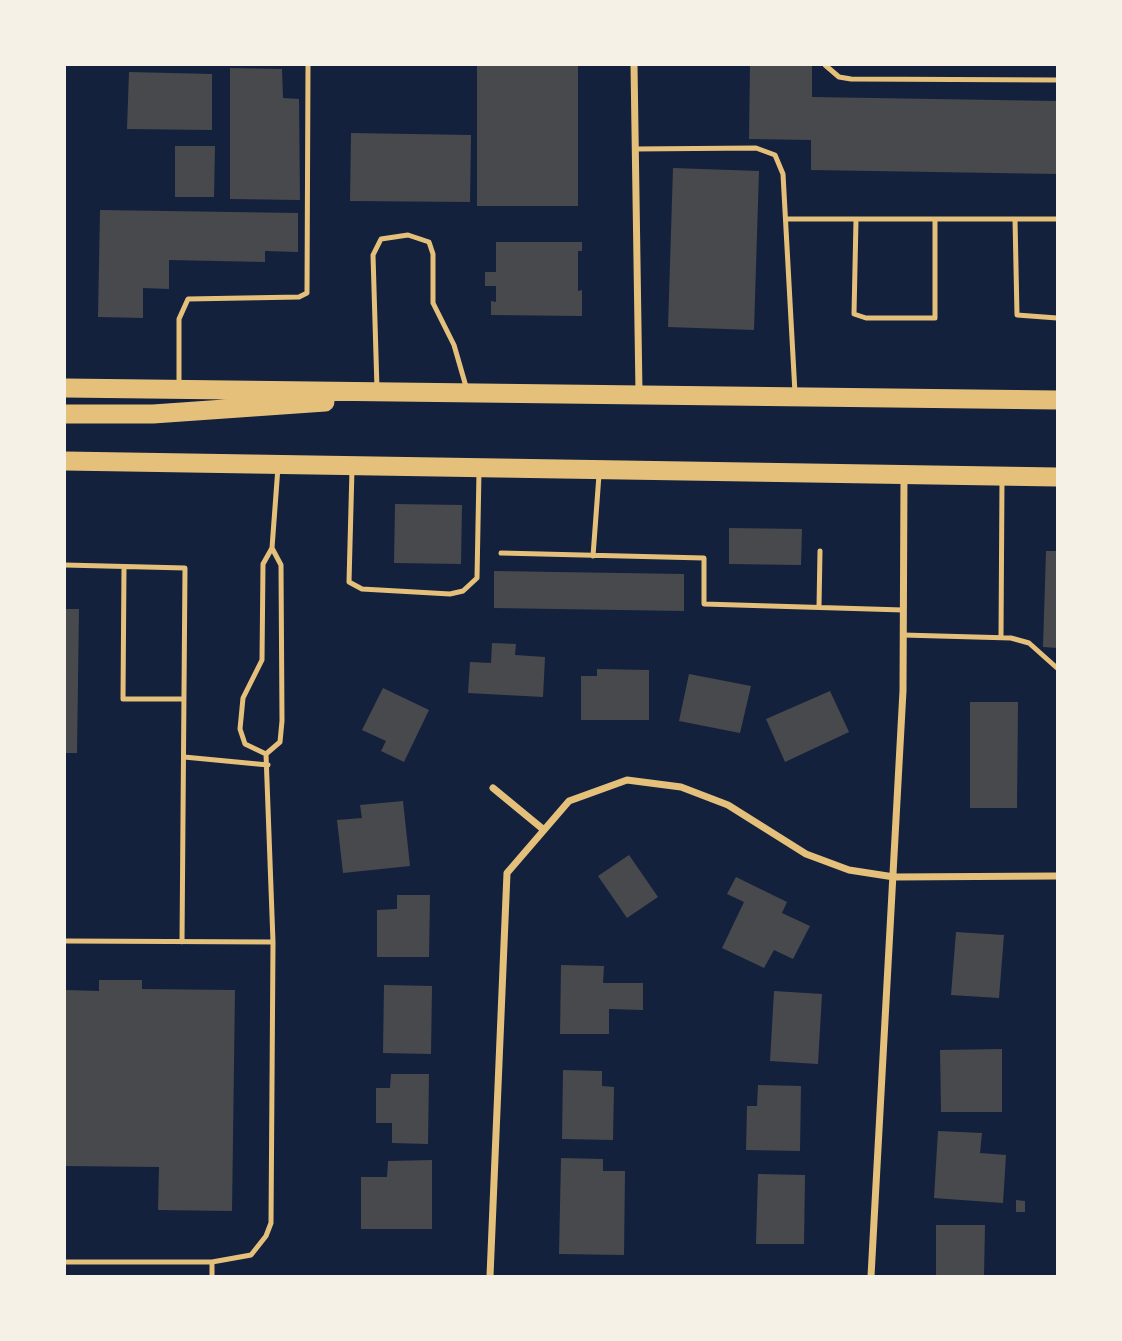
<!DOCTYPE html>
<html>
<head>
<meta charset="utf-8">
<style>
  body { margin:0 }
  #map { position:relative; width:1122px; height:1341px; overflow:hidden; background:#14213d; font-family:"Varela Round",sans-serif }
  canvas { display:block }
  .frame { position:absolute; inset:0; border:66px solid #f6f1e7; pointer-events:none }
</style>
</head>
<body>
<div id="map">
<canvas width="1122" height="1341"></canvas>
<div class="frame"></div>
</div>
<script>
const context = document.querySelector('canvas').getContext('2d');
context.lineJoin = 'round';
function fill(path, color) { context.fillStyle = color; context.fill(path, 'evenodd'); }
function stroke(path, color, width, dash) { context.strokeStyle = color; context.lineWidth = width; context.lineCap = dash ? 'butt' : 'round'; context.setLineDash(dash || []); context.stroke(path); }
fill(new Path2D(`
  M477 65H578V206H477Z
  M750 65H812V97L1057 101V174L811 170V140L749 139Z
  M230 68 282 69 283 98 299 99 300 200 230 199Z
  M129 72 212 74V130L127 129Z
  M351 133 471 135 470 202 350 201Z
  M175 146H215L214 197H175Z
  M673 168 759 171 754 330 668 327Z
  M100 210 298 213V252L265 251V262L169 260V289L143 288V318L98 317Z
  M496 242H582V251H578V291L582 290V316L491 315V301L496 302V286H485V272H496Z
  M395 504 462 505 461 564 394 563Z
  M729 528 802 529 801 565 729 564Z
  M1046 551H1057V648L1043 647Z
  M494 571 684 574V611L494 608Z
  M65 609H79L77 753H65Z
  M492 643 516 644 515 655 545 657 543 697 468 693 470 662 491 663Z
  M597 669 649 670V720H581V676H597Z
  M689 674 751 686 740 733 679 721Z
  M383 688 429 710 404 762 381 751 386 741 362 730Z
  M830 691 849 732 785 762 766 719Z
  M970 702H1018L1017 808H970Z
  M403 801 410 866 343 873 337 820 362 818 360 805Z
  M629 855 658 897 627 918 598 876Z
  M736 877 787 902 782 913 810 926 793 959 774 950 764 968 722 948 744 902 727 894Z
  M397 895H430L429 957H377V910L397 909Z
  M956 932 1004 935 999 998 951 995Z
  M561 965 604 966 603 983H643V1010L609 1009V1034H560Z
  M99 980H142V989L235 990 232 1211 158 1210 159 1167 65 1166V990L99 991Z
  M384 985 432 986 431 1054 383 1053Z
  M774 991 822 994 818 1064 770 1061Z
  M1002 1049V1112H941L940 1050Z
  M563 1070 602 1071V1086L614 1087 613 1140 562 1139Z
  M391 1074H429L428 1144 392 1143V1123H376V1088H390Z
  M758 1085 801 1086 800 1151 746 1150 747 1106H757Z
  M938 1131 982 1133 980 1153 1006 1155 1003 1203 934 1198Z
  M561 1158 603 1159V1171H625L624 1255 559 1254Z
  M432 1160V1229H361V1177H387L388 1161Z
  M758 1174 805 1175 804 1244H756Z
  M1016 1200 1025 1201V1212H1016Z
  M936 1225H985L984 1276H936Z`), '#48494c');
stroke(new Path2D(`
  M825 65 839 77 851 79 1057 80
  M635 149 756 148 775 155 783 174 795 393
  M786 219H1057
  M1015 219 1017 315 1057 318
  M856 220 854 314 866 318H935V219
  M179 387V319L188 299 299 297 307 293 308 65
  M377 389 373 255 381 239 408 235 429 242 433 254V303L454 345 467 390
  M352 469 349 582 362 589 450 594 463 591 477 578 479 472
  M501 553 704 558V604L903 610
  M593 556 599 475
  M65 565 185 568 182 942
  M124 567 123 699H184
  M819 607 820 551
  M903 635 1011 638 1029 643 1057 668
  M1001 637 1002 479
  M266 754 245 744 240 729 243 698 262 660 263 564 272 548 278 467
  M266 754 280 742 282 721 281 565 272 548
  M184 757 268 765
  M65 941 273 942
  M65 1262H212V1276
  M212 1262 251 1255 266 1236 271 1223 273 942 266 754`), '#e5c07b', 5);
stroke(new Path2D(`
  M634 65 639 393
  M493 788 544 830
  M490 1276 507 873 569 801 627 780 681 787 728 805 806 854 849 870 894 877 1057 876
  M871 1276 903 691 904 476`), '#e5c07b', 7);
stroke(new Path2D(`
  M65 388 1057 400
  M65 414H153L325 402
  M65 461 1057 477`), '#e5c07b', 19);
</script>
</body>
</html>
